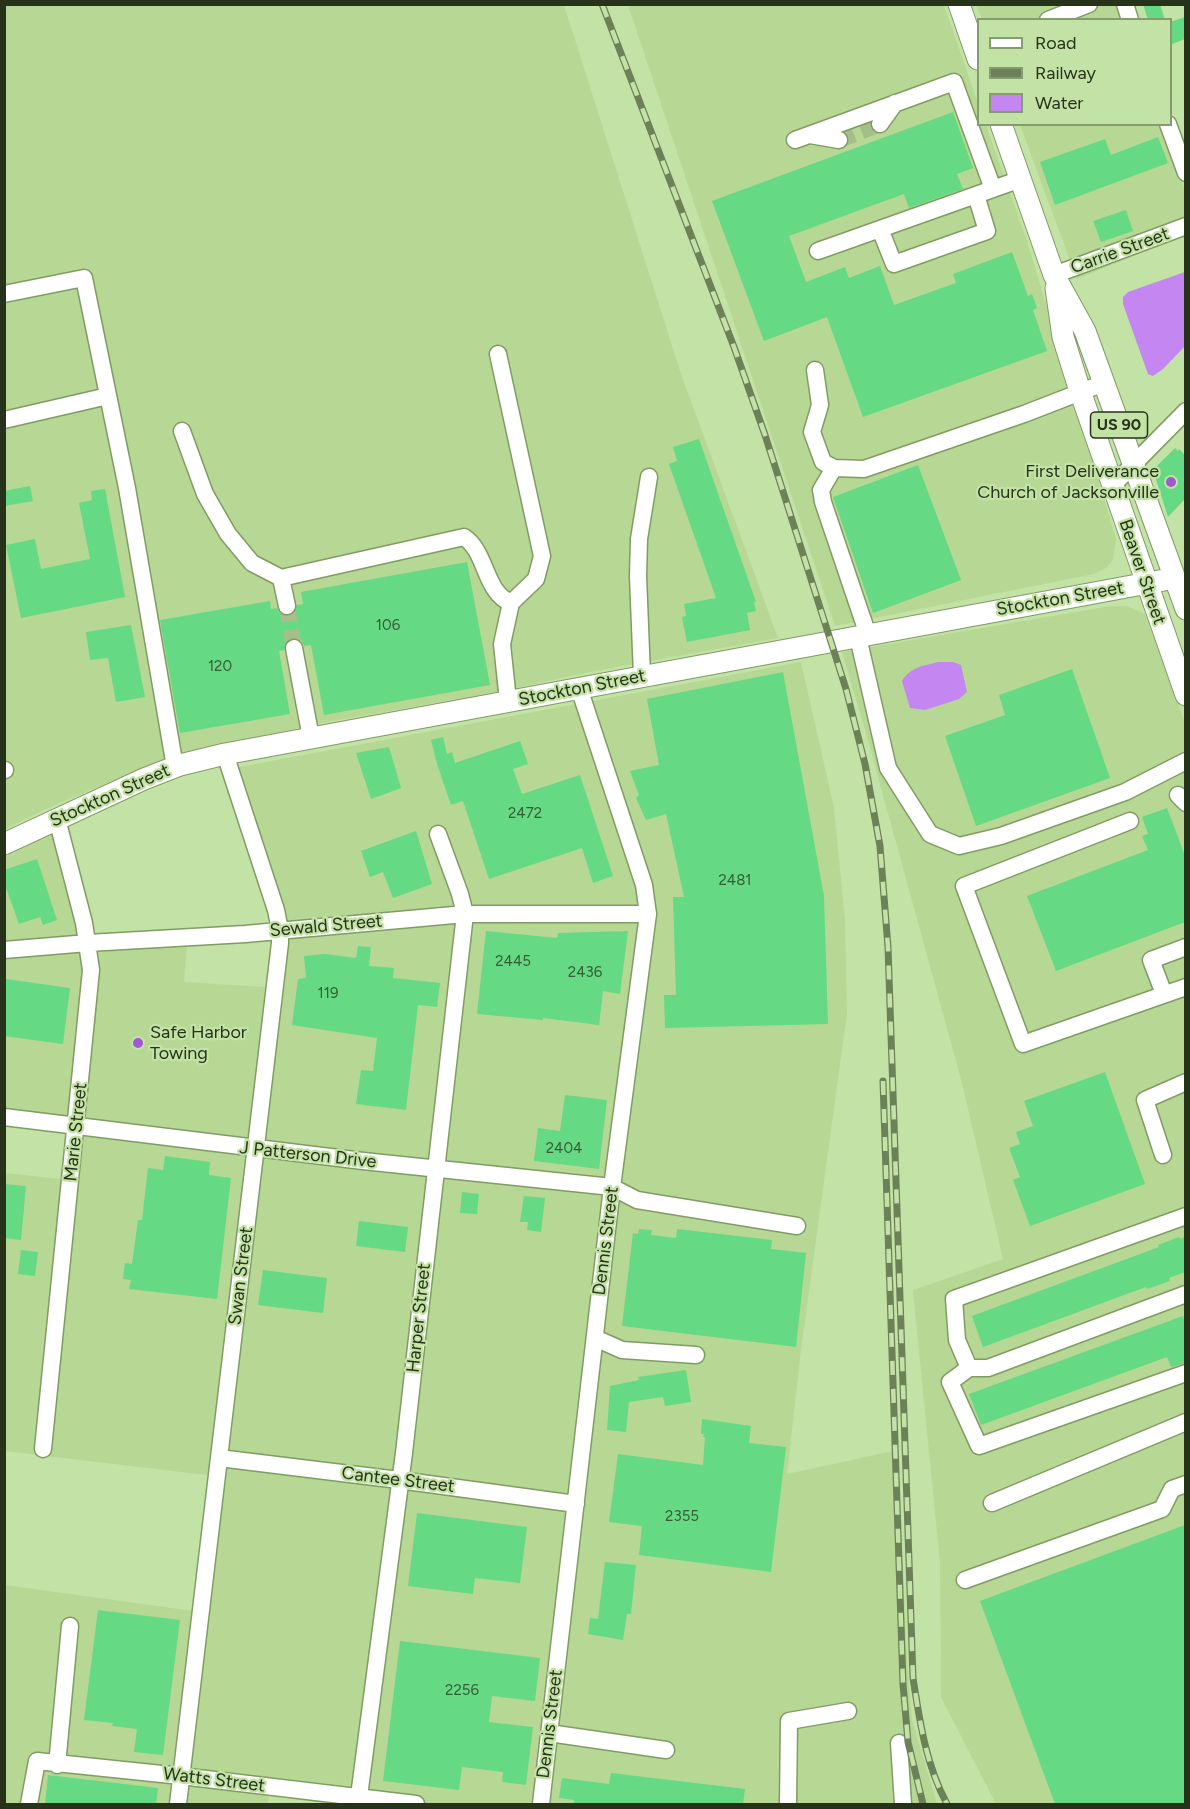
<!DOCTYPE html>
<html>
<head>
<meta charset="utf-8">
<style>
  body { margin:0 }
  #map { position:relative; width:1190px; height:1809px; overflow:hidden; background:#c3e2a5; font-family:Figtree,sans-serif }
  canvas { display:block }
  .frame { position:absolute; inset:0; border:6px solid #27321b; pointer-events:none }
  .legend { position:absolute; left:977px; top:18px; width:195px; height:108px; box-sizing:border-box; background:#c3e2a5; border:2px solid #859c6e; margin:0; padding:8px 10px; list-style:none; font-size:18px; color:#27321b }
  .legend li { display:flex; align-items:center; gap:12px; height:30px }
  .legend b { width:30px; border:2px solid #859c6e }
</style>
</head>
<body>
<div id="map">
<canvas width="1190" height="1809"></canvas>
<div class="frame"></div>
<ul class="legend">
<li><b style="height:8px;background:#fff"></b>Road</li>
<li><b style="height:8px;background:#6d8159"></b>Railway</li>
<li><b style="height:16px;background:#c486f0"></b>Water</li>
</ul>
</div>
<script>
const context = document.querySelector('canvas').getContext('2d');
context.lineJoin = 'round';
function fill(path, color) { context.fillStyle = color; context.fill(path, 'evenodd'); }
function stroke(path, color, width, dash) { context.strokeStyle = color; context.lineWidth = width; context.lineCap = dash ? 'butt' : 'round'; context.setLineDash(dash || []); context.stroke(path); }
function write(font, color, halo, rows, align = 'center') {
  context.font = font + ' Figtree,sans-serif'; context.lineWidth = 4.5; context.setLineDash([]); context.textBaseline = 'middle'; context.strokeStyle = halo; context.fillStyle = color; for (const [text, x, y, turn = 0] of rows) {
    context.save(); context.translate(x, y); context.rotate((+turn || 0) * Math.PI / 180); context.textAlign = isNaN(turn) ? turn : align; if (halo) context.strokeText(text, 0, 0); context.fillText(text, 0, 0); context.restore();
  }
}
fill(new Path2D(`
  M5 5H564L681 374 778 638 590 672 497 692 327 722 197 750 160 761 57 804 5 829Z
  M628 5H944L978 103V124L986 125 1028 244 1116 539 1113 560 1106 568 1094 574 835 626Z
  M976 5H1117L1123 19H982Z
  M1020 125H1161L1185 191V235L1077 279Z
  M1111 606H1127L1145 614 1185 723V1804H996L941 1697 940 1563 913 1290 1003 1259 962 1083 866 733 842 652Z
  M801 662 834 808 845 920 847 1013 801 1350 787 1474 898 1450 907 1657 912 1720 937 1804H367L368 1788 271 1777 268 1804H5V1585L208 1613 223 1477 5 1451V1173L79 1181 86 1123 5 1110V857L65 828 97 952 187 945 184 982 282 988 284 936 234 768Z`), '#b6d894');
fill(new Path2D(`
  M1185 272V346L1163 369 1153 376 1148 374 1123 304V297L1128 292Z
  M938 662H953L961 665 967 692 959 699 925 710 910 708 902 681C910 667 924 666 938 662Z`), '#c486f0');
fill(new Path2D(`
  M1143 4H1160L1165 20H1148Z
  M1185 17V39L1170 45V22Z
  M953 112 973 168 957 174 963 189 909 208 904 194 789 236 806 282 845 267 849 278 880 266 894 305 956 283 953 274 1012 252 1028 296 1032 294 1037 308 1033 310 1047 351 863 417 827 317 764 341 712 201Z
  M1158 137 1168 163 1055 205 1040 162 1105 139 1111 155Z
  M1126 210 1133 231 1101 242 1093 221Z
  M699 439 756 602H754L756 611 747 613 750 630 687 642 682 617 686 616 684 604 716 598 669 464 677 461 673 447Z
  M1175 448 1178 451 1179 449 1185 455V499L1168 517 1153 470Z
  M918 465 961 580 873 613 833 497Z
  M30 486 33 501 4 506V491Z
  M105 489 125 597 21 618 6 545 35 539 41 569 90 559 79 503 92 500 91 491Z
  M467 562 490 685 324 715 311 645 304 646 302 641 293 638 287 640 284 650 279 651 290 714 180 733 160 620 270 601 271 609 277 608 280 613 289 616 294 613 297 605 303 604 301 592Z
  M131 625 145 697 116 702 108 658 90 660 86 632Z
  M1072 669 1110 778 976 826 945 736 1005 715 999 695Z
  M783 672 824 896 828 1024 665 1028 664 995H676L673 897H684L666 814 646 820 636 798 639 795 630 771 659 765 647 699Z
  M443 737 447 754 452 752 455 763 520 741 528 764 513 769 522 794 580 775 613 876 593 883 582 848 489 879 463 801 451 805 437 764 431 740Z
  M389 747 401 788 371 799 356 753Z
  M1167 808 1185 856V922L1056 971 1027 896 1148 850 1142 836 1148 834 1142 817Z
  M416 831 432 884 393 898 383 872 370 877 361 851Z
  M37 859 57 920 43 925 40 917 19 924 4 882V870Z
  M486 931 557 938 558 933 628 931 620 994 603 991 599 1025 543 1018V1020L477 1014Z
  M358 946 371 947 369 966 394 968 393 978 440 983 437 1007 418 1005 406 1110 356 1104 361 1070 373 1071 377 1038 292 1025 298 979 306 978 304 956 325 954 356 958Z
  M6 979 70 988 63 1044 4 1036Z
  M1105 1072 1145 1184 1030 1226 1013 1180 1020 1177 1009 1148 1020 1144 1016 1132 1033 1126 1024 1101Z
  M565 1095 607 1100 599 1169 534 1161 538 1128 560 1131Z
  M165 1156 210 1162 209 1175 231 1178 217 1299 129 1289 131 1280 123 1279 125 1263 132 1264 138 1220H142L148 1168 163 1170Z
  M4 1184 26 1186 21 1240 4 1238Z
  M462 1192 479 1194 477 1214 460 1213Z
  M524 1196 545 1198 541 1232 527 1230 528 1222H520Z
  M359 1221 408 1227 405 1252 356 1246Z
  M639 1229 652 1230 651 1235 676 1238 677 1229 772 1240 771 1249 806 1253 796 1347 622 1326 633 1233 638 1234Z
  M1179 1237 1180 1239 1185 1237V1272L1169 1278 1170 1281 1147 1289 1146 1287 983 1347 972 1316 1159 1247 1158 1245Z
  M21 1250 38 1252 35 1276 18 1274Z
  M263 1270 327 1278 323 1313 258 1305Z
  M1183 1316 1185 1324V1363L1171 1367 1167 1357 981 1425 969 1394Z
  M686 1370 691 1402 665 1406 663 1397 629 1402 626 1432 607 1430 610 1386 639 1380 638 1377Z
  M702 1419 751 1426 749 1443 786 1447 771 1572 639 1555 642 1526 609 1522 618 1454 703 1465 705 1437H703L704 1434H701Z
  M417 1513 527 1527 520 1583 475 1578 473 1594 408 1586Z
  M1185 1525V1804H1055L980 1601Z
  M605 1562 636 1565 631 1614H627L623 1640 588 1634 590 1618 598 1619Z
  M98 1610 180 1620 163 1755 134 1752 137 1729 112 1726 113 1723 84 1720Z
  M400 1641 540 1658 535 1701 492 1696 489 1722 533 1727 526 1785 502 1782 503 1772 462 1767 459 1790 383 1781Z
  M611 1773 745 1789 743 1804H574V1800L559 1798 562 1778 609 1784Z
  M48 1775 158 1788 156 1804H45Z`), '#65d983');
stroke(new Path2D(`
  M839 140 880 124
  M287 606 294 648`), '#a4bf89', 16, [16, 8]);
const minor = new Path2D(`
  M1125 4 1130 20
  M1048 20 1089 4
  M880 124 895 103
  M1168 124 1186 173
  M810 135 839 140
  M795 140 954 82 993 189
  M880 229 894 264 987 231 976 195
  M818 251 1021 179
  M1054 275 1186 226
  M4 294 84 278 127 488 175 767
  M498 354 542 556 536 579 511 603 502 644 508 701
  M815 370 820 405 812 432 823 462 834 468 864 469 1024 414 1104 383
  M4 420 108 396
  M182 431 205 494 228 534 252 563 281 578
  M834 468 821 490 823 502 868 635
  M1112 486 1186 411
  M287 606 281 578 464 537C487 552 484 592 511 603
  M858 637 888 768 930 834 959 846 1001 836 1125 792 1186 761
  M294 648 311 738
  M642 676 638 576 639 539 649 477
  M4 770H5
  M1178 795 1186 803
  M1130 821 964 886 1023 1044 1186 987
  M4 950 88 943 245 934 465 914H648
  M1164 994 1151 960 1186 947
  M4 1117 363 1161 612 1187 637 1200 797 1226
  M1163 1155 1145 1100 1186 1082
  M1186 1294 988 1368H969L950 1382 979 1446 1186 1373
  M595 1338 622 1350 696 1355
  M969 1368 957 1340 954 1299 1186 1216
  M43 1449 91 970 84 923 57 819
  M219 1458 399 1480 576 1504
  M992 1503 1186 1422
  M965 1580 1162 1509 1172 1489 1186 1484
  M549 1733 666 1750
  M899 1743 903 1804
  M57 1765 70 1626
  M29 1804 37 1761 181 1776 416 1804
  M178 1804 280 943V930L276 910 225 754
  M358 1804 404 1453 465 914 460 894 438 834
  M541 1804 612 1187 648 914 644 885 579 688
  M788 1804 789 1721 848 1711`);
const major = new Path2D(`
  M959 4 978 59
  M1001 124 1054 275 1085 331 1186 609
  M1056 288 1063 337 1080 391 1186 695
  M4 844 144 779 180 765 225 754 1175 578`);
stroke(minor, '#809c63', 19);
stroke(major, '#809c63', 23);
stroke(minor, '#fff', 16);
stroke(major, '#fff', 21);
const rail = new Path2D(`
  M602 4 734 347 765 435 846 689 865 764 880 846 888 947 913 1678C920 1723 926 1765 947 1804
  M883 1081 903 1684 908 1742 923 1804`);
stroke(rail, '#6d8159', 7);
stroke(rail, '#c3e2a5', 4.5, [14]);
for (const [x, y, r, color] of [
  [1171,482,6,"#a05acf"],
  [138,1043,6,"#a05acf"]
]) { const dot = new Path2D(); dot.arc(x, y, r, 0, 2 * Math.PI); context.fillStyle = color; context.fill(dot); stroke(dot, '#c3e2a5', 2); }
write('15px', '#365c35', null, [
  ["106",388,626],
  ["120",220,667],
  ["2472",525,814],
  ["2481",735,881],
  ["2445",513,962],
  ["2436",585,973],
  ["119",328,994],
  ["2404",564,1149],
  ["2355",682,1517],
  ["2256",462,1691]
]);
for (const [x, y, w] of [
  [1119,425,57]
]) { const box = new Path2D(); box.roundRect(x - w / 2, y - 13, w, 26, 4.5); context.fillStyle = '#c3e2a5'; context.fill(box); stroke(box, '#27321b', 1.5); }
write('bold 16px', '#27321b', null, [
  ["US 90",1119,425]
]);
write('18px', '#27321b', '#c3e2a5', [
  ["Carrie Street",1120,251,-20],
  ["Beaver Street",1142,572,71],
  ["Stockton Street",1060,599,-10],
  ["Stockton Street",582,688,-11],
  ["Stockton Street",110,796,-24],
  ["Sewald Street",326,926,-5],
  ["Marie Street",76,1132,-84],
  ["J Patterson Drive",308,1155,6],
  ["Dennis Street",606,1241,-83],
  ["Swan Street",241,1276,-83],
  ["Harper Street",419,1318,-84],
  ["Cantee Street",398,1480,7],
  ["Dennis Street",550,1724,-83],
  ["Watts Street",214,1780,7]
]);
write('18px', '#27321b', '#c3e2a5', [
  ["First Deliverance",1159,472],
  ["Church of Jacksonville",1159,493],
  ["Safe Harbor",150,1033,"left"],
  ["Towing",150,1054,"left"]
], 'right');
</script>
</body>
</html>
